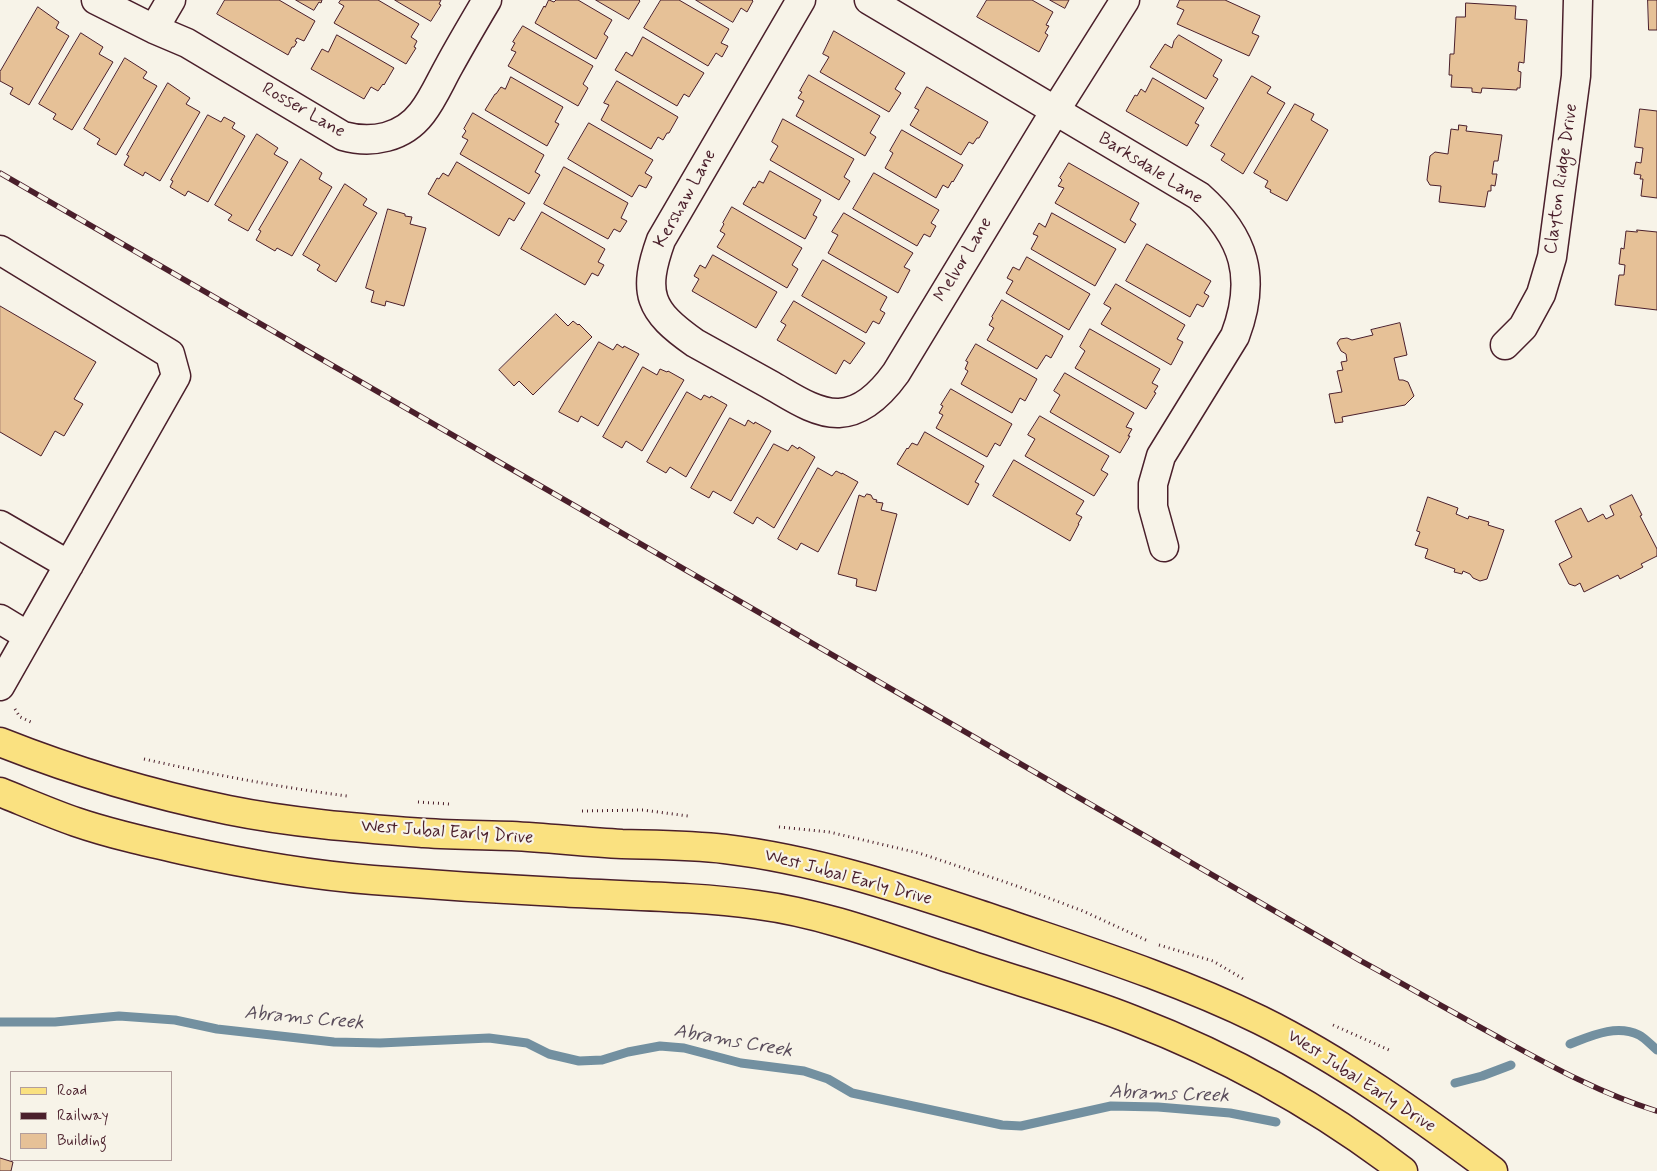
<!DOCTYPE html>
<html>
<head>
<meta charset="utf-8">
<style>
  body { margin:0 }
  #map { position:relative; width:1657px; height:1171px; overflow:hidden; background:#f7f3e8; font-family:Mynerve,sans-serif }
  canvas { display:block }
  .legend { position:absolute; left:10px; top:1071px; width:162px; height:90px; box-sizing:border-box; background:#f7f3e8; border:1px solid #b29e9c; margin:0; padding:6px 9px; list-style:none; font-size:15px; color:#4a1f2b }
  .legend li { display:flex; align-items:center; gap:10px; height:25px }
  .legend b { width:25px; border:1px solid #b29e9c }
</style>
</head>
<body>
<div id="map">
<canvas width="1657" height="1171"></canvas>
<ul class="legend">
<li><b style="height:6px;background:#fae180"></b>Road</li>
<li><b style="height:6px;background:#4a1f2b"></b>Railway</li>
<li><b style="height:14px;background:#e6c197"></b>Building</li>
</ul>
</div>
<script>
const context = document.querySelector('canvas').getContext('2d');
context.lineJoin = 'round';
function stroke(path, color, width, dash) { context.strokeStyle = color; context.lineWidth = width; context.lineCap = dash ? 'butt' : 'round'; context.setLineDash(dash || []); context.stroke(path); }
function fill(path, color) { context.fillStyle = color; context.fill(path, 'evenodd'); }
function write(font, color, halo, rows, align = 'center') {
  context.font = font + ' Mynerve,sans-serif'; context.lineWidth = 4.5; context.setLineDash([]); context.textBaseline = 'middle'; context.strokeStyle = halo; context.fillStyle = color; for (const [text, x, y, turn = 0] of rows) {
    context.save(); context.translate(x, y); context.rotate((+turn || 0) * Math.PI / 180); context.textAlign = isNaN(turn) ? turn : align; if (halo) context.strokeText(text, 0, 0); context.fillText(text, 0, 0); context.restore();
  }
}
stroke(new Path2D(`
  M0 1022H55L119 1016 175 1020 217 1029 334 1042 380 1043 489 1038 527 1043 549 1054 579 1061 602 1060 628 1052 660 1046 684 1048 741 1063 804 1071 828 1079 852 1093 1002 1125 1021 1126 1111 1106 1158 1107 1230 1113 1276 1122
  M1570 1044C1591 1036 1616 1024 1639 1035 1645 1038 1652 1046 1657 1050
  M1455 1083 1482 1076 1511 1065`), '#7390a0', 9);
const building = new Path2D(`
  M225 0H279L315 21 304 41 297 38 295 41 297 42 294 47H292L288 55 217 14Z
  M296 0H322L321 3 319 2 314 10Z
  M341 0H378L419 24 411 37 417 41 414 47 416 48 406 64 334 23 344 6 339 3Z
  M395 0H441L439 4 441 5 431 21Z
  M549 0 554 2 556 0H578L612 20 604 34 608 37 596 59 535 23 544 6 545 7Z
  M596 0H639L640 1 629 19Z
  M661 0H679L729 29 721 43 728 46 722 57 716 53 708 66 644 28Z
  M696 0H752L753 1 747 12 741 8 733 22Z
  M987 0H1032L1053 12 1046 25 1049 26 1045 33 1048 35 1039 52 977 17Z
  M1050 0H1069L1065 8Z
  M1180 0H1225L1260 16 1252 33 1259 36 1249 56 1177 24 1184 10 1177 7Z
  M1648 0H1657V30H1649Z
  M1466 3 1516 6 1515 19 1527 20 1524 63 1519 62 1518 71 1521 72 1520 88H1517V90L1482 88 1481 93 1472 92V88L1451 87 1452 75H1449L1450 54H1454L1456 17H1465Z
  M38 7 59 22 56 28 69 36 29 105 10 94 13 88 0 81V72Z
  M523 26 593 66 583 84 588 88 578 106 508 66 516 52 511 50 515 43 513 42Z
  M834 31 905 73 895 89 901 93 889 112 820 72 829 57 823 54Z
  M81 33 103 47 99 54 113 62 72 130 53 119 56 114 39 104Z
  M337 35 394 68 384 85 383 84 378 91 371 87 364 99 311 69 322 49 328 52Z
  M1179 35 1222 60 1213 76 1218 79 1206 99 1150 67 1165 44 1172 48 1174 41Z
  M643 37 704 73 689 97 684 94 677 106 615 70 626 52 632 56Z
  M125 58 147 72 143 78 157 86 116 155 97 144 100 139 84 129Z
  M809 75 880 116 870 133 876 137 865 156 796 116 804 101 798 98 802 92 800 91Z
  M1252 76 1271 87 1267 93 1285 103 1243 174 1221 160 1225 154 1211 146Z
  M511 77 563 107 555 122 559 124 547 146 485 110 495 94H496L501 87 505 89Z
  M1153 78 1204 108 1195 123 1199 125 1187 146 1126 111 1135 95 1137 96 1141 89 1145 92Z
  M617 81 678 117 669 133H667L663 140 658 137 651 149 601 120 609 105 604 103Z
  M168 83 190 98 186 104 200 112 160 181 145 172 143 176 124 165 129 156 127 155Z
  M927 87 988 122 979 138H977L973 144 969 142 961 155 910 125 919 110 915 108Z
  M1295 104 1314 114 1311 120 1328 130 1287 201 1270 192 1271 190 1265 187 1268 181 1254 173Z
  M1640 109 1657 111V198L1641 196 1643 179H1640L1641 175 1634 174 1636 162 1641 163 1643 148 1635 147Z
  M473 113 544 155 535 172 540 175 529 194 460 154 468 140 462 137 466 131 464 129Z
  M208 115 221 122 224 117 235 123 232 128 245 136 208 202 188 191 185 196 170 187 173 181 171 180Z
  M783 119 854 159 844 177 850 181 839 200 770 160 778 146 772 142Z
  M589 123 653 160 645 173 652 177 646 188 639 185 632 197 568 159Z
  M1459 125 1467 126 1466 131 1502 135 1498 161H1494L1492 174H1497L1495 186 1491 185V191H1488L1485 207 1439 202 1441 186 1430 185 1427 180 1430 156 1435 152 1448 154 1451 129 1458 130Z
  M902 130 963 165 953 182 952 181 948 188 943 185 936 198 885 168 893 153 890 151Z
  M257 134 278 148 274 154 288 162 248 231 228 220 232 215 215 205Z
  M301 159 322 173 319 179 332 187 292 256 277 248 275 251 256 240 261 231 259 230Z
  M457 162 525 203 514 221 509 218 499 236 428 194 437 178 439 179 443 173 448 176Z
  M1069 163 1139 203 1130 220 1136 224 1125 243 1055 203 1064 188 1058 186 1062 180 1060 178Z
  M564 167 628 203 621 218 627 221 620 232 614 229 608 239 544 204Z
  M770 171 821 200 813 215 817 217 805 239 743 204 753 187 755 188 759 181 763 183Z
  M874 173 939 210 931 223 936 226 930 237 924 234 917 246 853 209Z
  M345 184 367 199 363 205 377 213 336 282 317 270 320 265 303 255Z
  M732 207 802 248 792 265 798 269 787 288 717 247 725 234 720 231 724 224 723 223Z
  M388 209 405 214V216L412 217 410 224 426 228 404 306 386 301 385 306 371 302 374 291 366 288Z
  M542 212 605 249 598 262 604 265 598 276 592 273 585 285 521 249Z
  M844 213 913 253 904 267 910 270 898 293 828 253 838 235 832 232Z
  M1052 213 1116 249 1095 286 1031 249 1038 236 1033 234 1039 223 1045 227Z
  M1637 230 1657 232V310L1615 305 1619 275H1624L1625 265 1619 264 1621 248 1624 249 1626 231 1637 232Z
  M1147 244 1211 281 1204 293 1209 296 1203 307 1197 304 1190 317 1126 281Z
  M713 255 777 292 756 328 692 291 699 279 694 276 700 265 705 268Z
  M1027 257 1090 294 1069 330 1006 293 1013 281 1007 278 1013 267 1019 270Z
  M823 260 887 297 880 310 885 313 879 324 873 321 866 333 802 296Z
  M1116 284 1185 325 1177 339 1183 342 1171 365 1101 324 1111 308 1104 304Z
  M1002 300 1063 336 1051 358 1046 355 1037 369 987 340 994 328 989 325 993 318 992 317Z
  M794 301 865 343 850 364 844 360 836 374 777 340 786 325 781 322Z
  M0 306 96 362 74 399 83 404 64 436 55 431 41 456 0 432Z
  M556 314 568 326 573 321 578 325 579 324 592 337 533 395 519 381 514 386 499 370Z
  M1400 323 1407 355 1394 358 1399 380H1403L1408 382 1414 396 1405 405 1342 417 1343 422 1335 423 1329 394 1342 392 1337 371 1343 370 1341 362 1347 361 1346 354 1341 351 1337 343 1340 339 1347 338 1352 340 1373 335 1371 330Z
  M1090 329 1160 369 1152 383 1158 386 1154 392 1156 393 1146 409 1075 368 1085 351 1080 347Z
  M599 342 613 350 617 344 623 348 624 346 639 354 598 426 581 416 578 422 559 412Z
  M976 344 1037 379 1025 401 1020 398 1012 413 961 384 968 371 965 369 968 362 966 361Z
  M643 367 657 375 660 369 667 372 668 371 684 380 642 451 626 441 622 448 603 437Z
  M1065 373 1134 413 1126 427 1132 429 1128 436H1130L1120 453 1050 412 1060 395 1054 391Z
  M951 389 1012 424 1000 446 995 443 987 457 936 428 943 415 939 413 943 406 941 405Z
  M687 392 701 400 704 395 710 398 711 396 727 405 686 477 670 467 666 473 647 462Z
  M1040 416 1109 456 1101 470 1108 474 1094 496 1025 456 1035 439 1028 435Z
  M730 418 745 426 748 420 754 424 755 422 771 431 731 501 713 491 709 498 691 488Z
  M925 432 984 466 975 482 979 484 968 505 897 464 907 448 908 449 912 443 917 445Z
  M774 444 788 451 792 445 798 449 799 447 815 457 774 528 757 517 753 524 734 513Z
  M1014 460 1084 501 1076 514 1082 517 1078 524H1079L1070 541 993 496Z
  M818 468 832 476 836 471 842 474V473L858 482 818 552 801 543 797 550 778 539Z
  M867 494 871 495 873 499 877 500 876 502 883 503 881 510 897 514 876 591 856 586 857 579 838 574 859 495 864 497Z
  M1632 495 1642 515 1640 516 1657 549V556L1641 564 1643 567 1620 579 1618 575 1584 592 1580 583 1575 586 1569 584 1559 564 1572 557 1555 521 1581 508 1588 522 1603 514 1606 519 1614 515 1610 506Z
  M1428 497 1458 508 1456 514 1468 519 1469 516 1489 522 1488 525 1504 530 1487 579 1480 581 1473 578 1470 574 1463 571 1462 574 1454 572 1455 569 1425 558 1428 549 1415 545 1420 532 1417 531Z
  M0 1158 13 1162 11 1171H0Z`);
fill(building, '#e6c197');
stroke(building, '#4a1f2b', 1);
const minor = new Path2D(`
  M96 0 154 29 187 43 343 136C372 144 403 138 422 113 433 99 440 82 449 66 461 44 474 22 487 0
  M801 0 661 240C642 293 649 311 695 343 720 357 744 370 769 384 789 395 815 414 839 413 863 412 883 391 896 373L1055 111 1125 0
  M869 0 1199 196C1245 237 1257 278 1235 336L1161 456 1153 484V507L1164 547
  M154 29 171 0
  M0 250 170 354 176 376 0 686
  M1505 345 1523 327 1541 294 1552 257 1576 76 1578 0
  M0 525 69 565
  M0 619 28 636`);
const major = new Path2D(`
  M0 742C73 771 150 794 228 810 292 823 359 828 424 833 453 835 483 835 512 836 549 838 585 842 622 844 656 845 691 845 725 849 818 860 905 890 993 919 1083 950 1174 978 1260 1020 1341 1060 1421 1117 1493 1171
  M0 792C25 802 50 813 76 822 111 834 147 842 183 850 246 864 309 875 373 880 435 885 497 889 558 892 625 896 692 896 758 905 827 914 898 942 964 963 1020 982 1078 998 1133 1020 1229 1057 1321 1108 1403 1171`);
stroke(minor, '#4a1f2b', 31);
stroke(major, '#4a1f2b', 31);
stroke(new Path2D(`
  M15 709 20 717 31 722
  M144 759C211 774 278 787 347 796
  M418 802 449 804
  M582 811 643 810 688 816
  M779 827 829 832 919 853 1014 885 1083 911 1148 941
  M1159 945 1213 961 1245 980
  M1333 1025 1389 1050`), '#4a1f2b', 3, [1, 4]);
stroke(minor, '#f7f3e8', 28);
stroke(major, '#fae180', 28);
const rail = new Path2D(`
  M0 173 1361 961C1407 986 1452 1012 1498 1037 1549 1065 1601 1094 1657 1111`);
stroke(rail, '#4a1f2b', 5.5);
stroke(rail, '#f7f3e8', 4, [11]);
write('18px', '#4a1f2b', '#f7f3e8', [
  ["Rosser Lane",303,111,30],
  ["Barksdale Lane",1150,169,32],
  ["Clayton Ridge Drive",1562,179,-82],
  ["Kershaw Lane",686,199,-61],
  ["Melvor Lane",964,260,-59],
  ["West Jubal Early Drive",447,833,4],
  ["West Jubal Early Drive",848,878,15],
  ["West Jubal Early Drive",1361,1082,33]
]);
write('italic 19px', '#5b4e5c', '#f7f3e8', [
  ["Abrams Creek",304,1019,5],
  ["Abrams Creek",733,1042,10],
  ["Abrams Creek",1169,1095,2]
]);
</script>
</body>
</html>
